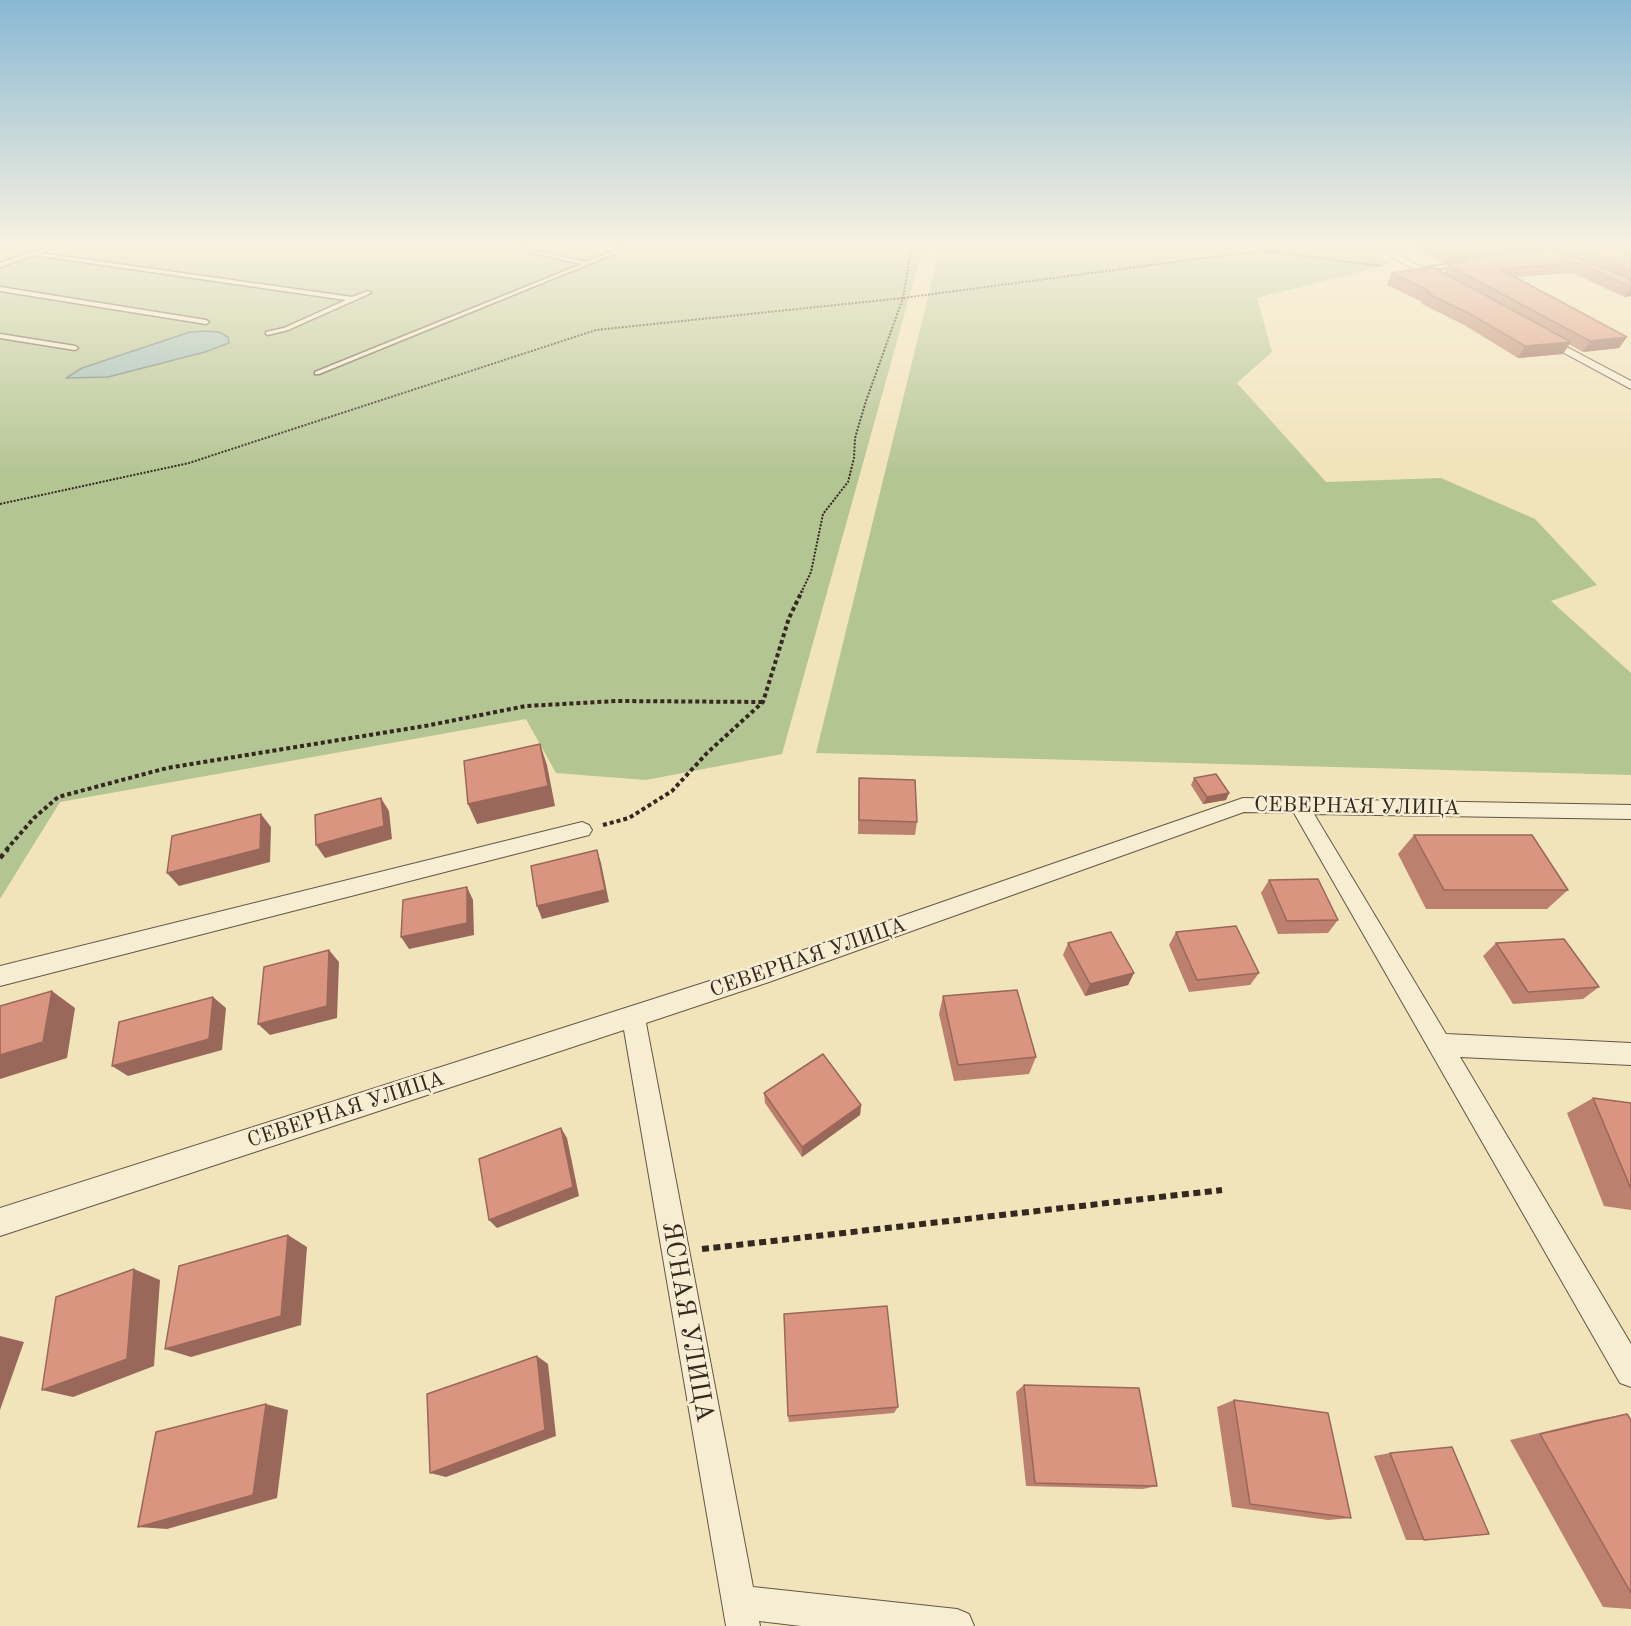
<!DOCTYPE html>
<html>
<head>
<meta charset="utf-8">
<style>
  body { margin:0 }
  canvas { display:block; background:#f1e3ba }
</style>
</head>
<body>
<canvas width="1631" height="1626"></canvas>
<script>
const context = document.querySelector('canvas').getContext('2d');
context.lineJoin = 'round';
function fill(path, color) { context.fillStyle = color; context.fill(path, 'evenodd'); }
function stroke(path, color, width, dash) { context.strokeStyle = color; context.lineWidth = width; context.lineCap = dash ? 'butt' : 'round'; context.setLineDash(dash || []); context.stroke(path); }
function write(font, color, halo, rows, align = 'center') {
  context.font = font + ' "Old Standard TT",serif'; context.lineWidth = 5; context.setLineDash([]); context.textBaseline = 'middle'; context.strokeStyle = halo; context.fillStyle = color; for (const [text, x, y, turn = 0] of rows) {
    context.save(); context.translate(x, y); context.rotate((+turn || 0) * Math.PI / 180); context.textAlign = isNaN(turn) ? turn : align; if (halo) context.strokeText(text, 0, 0); context.fillText(text, 0, 0); context.restore();
  }
}
fill(new Path2D(`
  M0 244H924L782 754 646 780 556 773 526 719 60 802 0 899Z
  M941 244H1357L1391 264 1257 298 1272 352 1237 383 1326 482 1441 478 1535 519 1597 585 1551 601 1631 673V775L816 753Z`), '#b4c594');
const water = new Path2D(`
  M206 331 219 332 228 337 229 343 205 352 108 377 66 378 82 368 190 332Z`);
fill(water, '#9cbdb7');
stroke(water, '#72817a', 1.5);
const service = new Path2D(`
  M56 244H62L40 253 352 297 368 291 371 293 288 330 268 335 266 334V332L284 328 346 300 34 255 0 267V263Z
  M494 244H502L586 262 632 244H638L319 374H315V372L582 264Z
  M1462 262 1464 265 1421 271 1418 269Z
  M0 287 206 320 209 322 206 324 0 291Z
  M0 334 75 346 78 348 75 350 0 338Z`);
const minor = new Path2D(`
  M1370 244H1381L1447 282 1439 284Z
  M1544 335 1631 381V389L1540 340V336Z
  M1243 798 1631 805V819L1314 814 1446 1034 1631 1043V1065L1460 1057 1631 1344V1387L1620 1383 1294 813 1244 812 769 982 646 1023 753 1587 957 1609 969 1614 974 1626H801L759 1621 760 1626H726L624 1030 0 1236V1208L769 962Z
  M582 822 589 825 592 830 589 835 0 986V966Z`);
stroke(service, '#635746', 3);
stroke(minor, '#635746', 2);
stroke(new Path2D(`
  M1274 252 1381 266
  M0 504 189 463 596 330 903 298 1243 253 1274 252 1245 244
  M801 593 811 572 823 514 848 482 854 458 855 438 866 401 903 298 912 244`), '#34281f', 2, [2, 1.5]);
stroke(new Path2D(`
  M603 825 629 818 672 791 707 753 763 702 789 618 802 591
  M6 850 34 818 58 797 167 768 425 726 526 706 617 701 763 702`), '#34281f', 4, [4, 3]);
stroke(new Path2D(`
  M0 858 8 849`), '#34281f', 4.5, [5, 4]);
stroke(new Path2D(`
  M702 1249 1222 1190`), '#34281f', 6, [7, 4.5]);
fill(service, '#f6edd2');
fill(minor, '#f6edd2');
fill(new Path2D(`
  M1405 244H1591L1621 247 1631 246V296L1624 297 1573 273 1516 277 1627 337 1619 348 1583 352 1569 344 1563 354 1518 358 1466 326 1422 304V302L1387 285 1392 273H1444L1448 265 1458 264 1459 262 1444 263ZM1569 249 1567 254 1558 250Z
  M859 778 917 822 915 835 858 834Z
  M1194 778 1229 793 1226 800 1203 804 1191 785Z
  M1414 835 1568 890 1547 909H1426L1398 854Z
  M1269 880 1338 920 1328 933 1278 934 1261 893Z
  M1176 932 1259 973 1250 985 1189 992 1169 945Z
  M1068 943 1134 973 1128 985 1085 996 1063 955Z
  M1496 943 1599 987 1583 999 1513 1004 1483 956Z
  M943 996 1036 1057 1029 1074 954 1081 939 1014Z
  M764 1093 861 1105 860 1115 802 1157 765 1103Z
  M1593 1098 1631 1103V1210L1604 1206 1567 1113Z
  M1024 1385 1157 1486 1143 1489 1026 1486 1016 1392Z
  M1234 1400 1351 1518 1328 1520 1232 1507 1217 1407Z
  M898 1407 894 1413 789 1422 788 1416Z
  M1627 1414 1631 1420V1609L1603 1607 1510 1440 1594 1420Z
  M1390 1453 1424 1540H1406L1374 1456Z`), '#bb806e');
fill(new Path2D(`
  M1544 244H1591L1571 246 1569 249 1464 261 1460 259 1459 262 1444 263 1448 255Z
  M1631 287V296L1624 297Z
  M1627 337 1619 348 1583 352 1590 341Z
  M1571 342 1563 354 1518 358 1525 346Z
  M540 744 547 765 555 806 477 824 468 804Z
  M1229 793 1226 800 1203 804 1207 797Z
  M381 798 389 811 392 839 325 858 316 845Z
  M261 814 271 827 270 862 179 886 167 873Z
  M597 850 601 863 609 902 542 919 537 906Z
  M467 887 473 900 474 935 409 949 401 937Z
  M329 950 339 962 337 1018 270 1035 258 1024Z
  M1134 973 1128 985 1085 996 1090 984Z
  M52 991 75 1008 67 1058 0 1079V1055Z
  M213 997 226 1008 222 1050 128 1076 112 1066Z
  M861 1105 860 1115 802 1157V1147Z
  M561 1128 567 1138 579 1196 497 1228 489 1220Z
  M288 1235 307 1247 301 1325 191 1357 165 1349Z
  M134 1269 160 1280 154 1366 73 1397 42 1390Z
  M0 1336 24 1342 0 1410Z
  M537 1356 548 1364 556 1436 446 1477 430 1473Z
  M266 1404 288 1410 277 1498 167 1529 138 1527Z`), '#99685a');
const building = new Path2D(`
  M1427 244H1544L1448 255Z
  M1594 244H1612L1621 247 1631 246V271L1571 246Z
  M1553 248 1631 279V287L1579 263 1500 269 1627 337 1590 341 1448 265 1466 262 1460 259Z
  M1433 267 1571 342 1525 346 1472 315 1427 293 1431 292 1392 273Z
  M540 744 548 786 468 804 464 761Z
  M1216 774 1229 793 1207 797 1194 778Z
  M859 778 915 780 917 822 859 820Z
  M381 798 384 826 316 845 315 815Z
  M261 814 260 849 167 873 172 836Z
  M1414 835H1532L1568 890H1444Z
  M597 850 605 890 537 906 531 866Z
  M1318 879 1338 920 1287 921 1269 880Z
  M467 887V923L401 937 403 900Z
  M1236 926 1259 973 1197 980 1176 932Z
  M1111 932 1134 973 1090 984 1068 943Z
  M1564 939 1599 987 1528 992 1496 943Z
  M329 950 327 1006 258 1024 264 967Z
  M1017 990 1036 1057 958 1065 943 996Z
  M52 991 43 1042 0 1055V1006Z
  M213 997 209 1039 112 1066 119 1022Z
  M823 1054 861 1105 802 1147 764 1093Z
  M1593 1098 1631 1103V1189Z
  M561 1128 573 1187 489 1220 479 1159Z
  M288 1235 281 1316 165 1349 179 1266Z
  M134 1269 127 1359 42 1390 56 1297Z
  M887 1306 898 1407 788 1416 784 1314Z
  M537 1356 545 1430 430 1473 427 1394Z
  M1024 1385 1139 1388 1157 1486 1035 1483Z
  M1234 1400 1328 1413 1351 1518 1250 1504Z
  M266 1404 253 1495 138 1527 156 1432Z
  M1627 1414 1631 1420V1593L1540 1434Z
  M1452 1447 1489 1534 1424 1540 1390 1453Z`);
fill(building, '#da9580');
stroke(building, '#99685a', 1.5);
const sky = context.createLinearGradient(0, 0, 0, 472);
sky.addColorStop(0, '#89b8d4');
sky.addColorStop(0.52, '#f9f2e0');
sky.addColorStop(1, '#f9f2e000');
context.fillStyle = sky;
context.fillRect(0, 0, 1631, 472);
write('21px', '#34281f', '#f6edd2', [
  ["СЕВЕРНАЯ УЛИЦА",1357,807,1],
  ["СЕВЕРНАЯ УЛИЦА",808,958,-19],
  ["СЕВЕРНАЯ УЛИЦА",346,1110,-18]
]);
write('26px', '#34281f', '#f6edd2', [
  ["ЯСНАЯ УЛИЦА",687,1322,80]
]);
</script>
</body>
</html>
